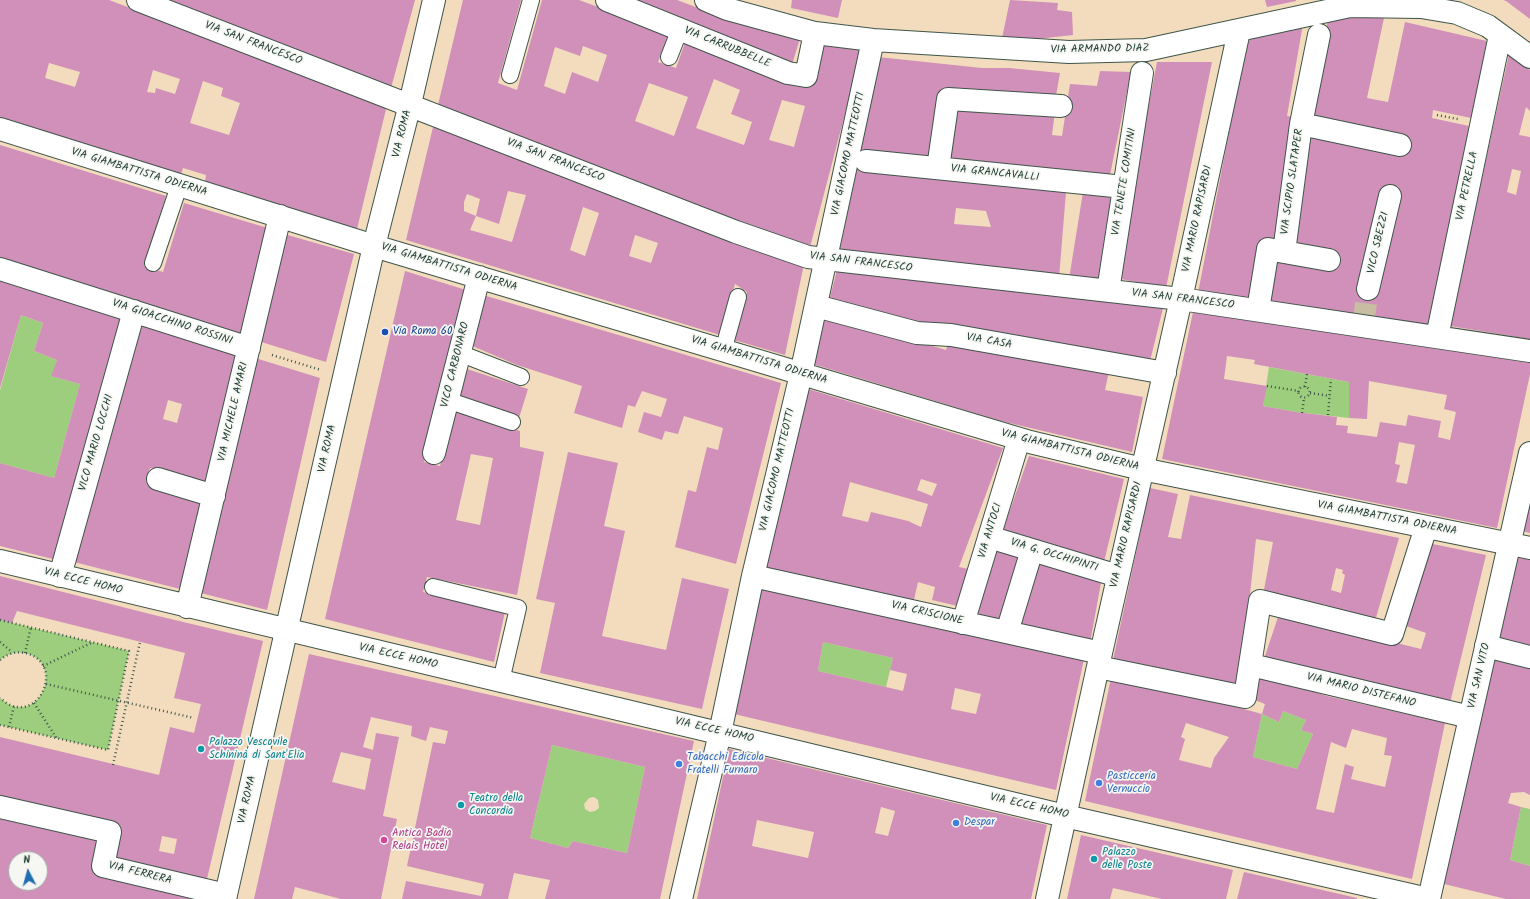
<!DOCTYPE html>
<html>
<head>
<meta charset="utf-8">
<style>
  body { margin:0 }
  #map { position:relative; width:1530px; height:899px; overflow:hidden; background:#f2dcbd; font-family:Kalam,sans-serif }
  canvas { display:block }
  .north { position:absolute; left:8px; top:851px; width:40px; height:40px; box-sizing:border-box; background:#f6f6f2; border:1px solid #a0aca6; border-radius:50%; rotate:354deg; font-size:11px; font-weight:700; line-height:16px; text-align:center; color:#1f3d34 }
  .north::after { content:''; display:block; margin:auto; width:14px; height:18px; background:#1f6fb2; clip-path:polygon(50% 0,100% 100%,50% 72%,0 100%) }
</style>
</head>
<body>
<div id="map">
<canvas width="1530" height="899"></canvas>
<div class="north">N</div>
</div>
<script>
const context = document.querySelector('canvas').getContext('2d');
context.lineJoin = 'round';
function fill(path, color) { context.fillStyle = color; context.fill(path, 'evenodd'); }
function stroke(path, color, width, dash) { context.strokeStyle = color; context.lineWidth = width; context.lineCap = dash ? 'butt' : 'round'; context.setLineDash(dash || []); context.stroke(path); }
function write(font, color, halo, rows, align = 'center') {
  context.font = font + ' Kalam,sans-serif'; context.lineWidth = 3.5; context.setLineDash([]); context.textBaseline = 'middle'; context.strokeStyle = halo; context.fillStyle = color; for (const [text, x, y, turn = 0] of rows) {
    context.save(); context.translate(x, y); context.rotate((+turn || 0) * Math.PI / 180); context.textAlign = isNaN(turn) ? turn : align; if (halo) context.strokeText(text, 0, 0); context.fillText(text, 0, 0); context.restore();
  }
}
fill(new Path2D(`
  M21 315 43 323 34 351 57 360 52 376 80 384 54 478 0 463V390Z
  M1269 367 1349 382V418L1296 412 1263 406Z
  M0 620 129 651 108 750 0 725V698C3 700 7 704 10 705 44 719 63 661 25 653 15 651 7 654 0 660Z
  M823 642 893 658 886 687 818 671Z
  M1283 711 1306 720 1301 730 1313 734 1297 769 1253 757 1262 714 1279 722Z
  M552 745 645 767 627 853 573 841 568 848 530 838ZM594 797 598 800 599 808 595 811 590 812 585 809 584 804 589 798Z
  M1521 807 1530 809V866L1510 860Z`), '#9cce7e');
fill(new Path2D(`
  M0 0H109L387 105 357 229 205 182 206 175 183 168 181 174 0 118ZM49 63 80 72 75 87 45 78ZM153 70 180 79 175 94 156 88 155 93 147 92ZM203 81 223 88 221 96 240 103 229 135 190 123Z
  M164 0H415L391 88Z
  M463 0H521L498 83 517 90 542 0H579L669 33 658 62 676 68 686 40 789 80 823 40 862 49 809 251 438 105ZM583 46 607 55 598 82 572 72 565 94 544 86 555 47 580 56ZM714 79 740 90 731 114 752 122 744 145 696 128ZM649 83 688 97 674 136 635 121ZM782 100 805 106 794 147 769 140Z
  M624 0H677L728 19 800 38 791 68Z
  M792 0H842L838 18 791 8Z
  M1010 0 1058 3 1057 10 1072 12 1073 35 1001 43Z
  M1265 0H1296V1L1267 7Z
  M1503 0H1530V19L1506 1Z
  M1361 14 1384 18 1367 98 1388 102 1405 22 1487 41 1471 118 1433 110 1432 118 1469 126 1430 325 1264 301 1271 256 1290 248 1311 133 1309 119 1328 20ZM1387 185 1399 187 1375 290 1363 289Z
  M1303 24 1287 116 1297 118 1279 245 1254 301 1198 293 1247 39Z
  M1509 54 1530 70V111L1526 107 1519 135 1530 137V339L1450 326ZM1512 169 1521 171 1516 195 1507 192Z
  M878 57 982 68H1009L1060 73 1055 101 944 94 934 160 857 152Z
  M1157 62H1212L1166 288 1116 278Z
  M1100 71 1131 72 1110 175 946 158 953 106 1055 111 1052 135 1062 136 1070 84 1097 86Z
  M433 127 804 264 785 355 734 340 747 292 735 284 720 335 406 240ZM508 191 526 195 512 242 470 230 476 216 464 211V202L467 194 480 199 476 216 499 224ZM583 207 599 213 585 256 570 250ZM635 235 658 243 651 263 629 256Z
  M0 145 166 196 144 266 163 272 184 203 271 229 243 339 0 261Z
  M857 169 1066 192 1059 278 839 254ZM956 208 986 211 991 227 954 224Z
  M1083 192 1114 196 1102 282 1069 279Z
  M284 234 354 254 326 362 258 341Z
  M837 270 1164 304 1150 361 923 326 828 305Z
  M405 271 466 290 424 462 440 466 453 408 520 431V447L544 452 517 595 427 577 423 592 505 612 494 662 325 619ZM471 454 493 458 480 525 456 520Z
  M0 278 125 317 57 560 0 546V463L54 478 80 384 51 376 57 360 34 351 43 323 21 315 0 388Z
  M483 295 781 383 736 564 675 547 688 490 696 492 707 447 718 450 723 428 684 416 678 434 665 431 662 440 638 432 644 412 661 417 667 399 642 391 635 407 628 405 622 428 574 413 582 386 517 365 470 345Z
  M1193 312 1530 359V374L1497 528 1162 459ZM1227 356 1255 360 1254 364 1349 382V418L1367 419 1369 381 1447 395 1444 409 1456 412 1450 440 1438 437 1441 421 1408 415 1406 426 1380 422 1377 437 1347 433 1348 426 1336 425 1337 417 1296 412 1263 406 1267 386 1224 379ZM1399 442 1415 445 1407 484 1396 482 1400 465 1395 464Z
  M826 315 946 350 949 339 1109 371 1105 390 1143 397 1132 452 1001 421 813 364Z
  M136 323 240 355 210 484 150 468 146 481 205 504 184 590 74 562ZM168 400 182 404 177 423 163 419Z
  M252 357 320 378 267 610 197 592Z
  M464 368 528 389 519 418 457 397Z
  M805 388 1003 448 959 567 973 570 962 607 932 600 935 587 918 582 913 604 765 570ZM921 479 937 484 932 496 917 490ZM850 482 928 504 921 527 908 521 871 512 868 522 842 516Z
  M568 452 618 463 604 526 625 531 602 636 666 650 682 578 729 589 702 709 540 673 555 603 536 599Z
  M1029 456 1124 479 1103 566 1002 533Z
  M1150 488 1178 494 1168 537 1181 539 1190 495 1399 538 1375 621 1323 604 1320 613 1263 595 1273 542 1256 539 1240 686 1113 660ZM1336 568 1343 570 1342 573 1345 575 1341 593 1331 590Z
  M1530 497V533L1522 531Z
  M1428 543 1486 555 1450 703 1264 659 1279 614 1421 649 1426 633 1403 625Z
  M993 546 1025 555 1005 624 971 616Z
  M1514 557 1530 560V648L1494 639Z
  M1034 559 1102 577 1090 643 1015 626Z
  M0 576 154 615 263 641 206 883 110 861 115 841 0 805V737L159 775 170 727 194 733 201 704 174 698 185 653 17 611 12 623 0 620ZM162 836 177 839 174 854 159 851Z
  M761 587 1084 659 1056 790 734 714ZM823 642 893 658 890 670 907 674 903 691 818 671ZM955 688 981 694 976 714 951 709Z
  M309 654 694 741 660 899H545L550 880 514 873 508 899H402L406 881 481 896 484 884 407 866 433 742 445 744 448 731 430 727 426 741 411 736 412 726 371 717 363 747 373 750 376 733 399 737 383 816 397 819 381 899H341L295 887 292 899H254ZM552 745 645 767 627 853 573 841 568 848 530 838ZM341 752 371 759 365 790 332 782Z
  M1492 658 1530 667V795L1524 792 1511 793 1508 803 1521 807 1510 860 1530 866V899H1506L1440 883Z
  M1261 675 1327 696 1445 723 1412 879 1085 801 1111 678 1155 685 1262 714 1253 757 1297 769 1313 734 1301 730 1306 720 1283 711 1279 722 1262 714 1265 704 1252 699ZM1186 723 1229 737 1214 758 1211 768 1179 760 1185 739 1181 737ZM1352 729 1387 738 1384 755 1392 756 1385 787 1351 779 1354 767 1345 764 1334 813 1316 809 1331 742 1346 748Z
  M729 749 1047 825 1031 899H697ZM881 807 895 811 888 836 875 833ZM757 820 814 832 808 858 752 846Z
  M0 811 105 834 99 870 201 899H0ZM16 859H40V883H16Z
  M1081 835 1233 870 1226 899H1162L1113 888 1110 899H1067Z
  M1244 872 1357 898V899H1237Z`), '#d090b9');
stroke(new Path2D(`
  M1363 325 1368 289`), '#c8bca2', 22, [22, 11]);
const service = new Path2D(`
  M669 57 680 29
  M510 75 531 0
  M153 263 179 186
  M723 351 738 297
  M459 353 521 377
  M447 400 512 422
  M433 587 518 608 501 681`);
const minor = new Path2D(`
  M138 0 736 232 808 257 1181 299 1530 351
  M607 0 788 73 806 76 815 33
  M706 0 727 9 815 33 873 40 1069 52 1146 50 1350 6 1421 7 1457 13 1488 26 1530 57
  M1301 124 1400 145
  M0 129 374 246 1030 442 1142 469 1530 548
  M866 161 1124 187
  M938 168 948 99 1061 106
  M1284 252 1329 260
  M0 269 249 348
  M1368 289 1390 196
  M1108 291 1142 73
  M816 306 917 333 951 335 1165 373
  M1258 310 1268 249 1284 252 1301 124 1319 35
  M1437 337 1500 35
  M434 453 479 277
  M158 479 214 496
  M989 537 1118 576
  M0 561 1065 816 1428 899
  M60 576 134 311
  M753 576 1101 653
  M187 607 280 216
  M963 623 1019 439
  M1007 632 1032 550
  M1486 646 1530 657
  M1251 665 1470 717
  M1098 667 1245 697 1260 601 1392 634 1426 527
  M0 807 110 832 103 866 226 895
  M225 899 374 246 410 104 434 0
  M681 899 720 733 753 576 801 374 873 40
  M1047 899 1101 653 1181 299 1239 31`);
const tertiary = new Path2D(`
  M1429 899 1530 453`);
stroke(service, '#3f5549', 18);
stroke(minor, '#3f5549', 24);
stroke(tertiary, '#3f5549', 24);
stroke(new Path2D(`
  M1437 115 1458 119
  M272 355 321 370
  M1267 386 1299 391
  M1298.5 392a5.5 5.5 0 1 1 11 0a5.5 5.5 0 1 1-11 0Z
  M1305 387 1307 374
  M1310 393 1330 396
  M1302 413 1304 398
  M1328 415 1331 379
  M0 620 129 651 108 750 0 725
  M0 642 12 652
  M25 653 31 627
  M0 660C7 654 15 651 25 653 64 661 43 719 10 705 7 704 3 700 0 698
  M43 666 91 643
  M46 684 194 718
  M34 703 57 739
  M9 727 14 706
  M113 765 140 642`), '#3f5549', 2.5, [1, 3]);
stroke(service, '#fff', 16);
stroke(minor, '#fff', 22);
stroke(tertiary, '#fff', 22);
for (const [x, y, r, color] of [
  [385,332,4,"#1a4fb4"],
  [201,749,4,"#0f9aa8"],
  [679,764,4,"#3f7fe0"],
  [1099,783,4,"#3f7fe0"],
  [461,805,4,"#0f9aa8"],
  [956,823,4,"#3f7fe0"],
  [384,840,4,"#d1479c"],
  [1094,859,4,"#0f9aa8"]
]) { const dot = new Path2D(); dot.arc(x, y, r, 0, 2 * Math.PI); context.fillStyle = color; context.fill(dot); stroke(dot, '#f6f6f2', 1.5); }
write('11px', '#1f3d34', '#f6f6f2', [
  ["VIA SAN FRANCESCO",253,44,21],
  ["VIA CARRUBBELLE",727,48,22],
  ["VIA ARMANDO DIAZ",1100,50,-1],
  ["VIA ROMA",403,134,-76],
  ["VIA GIACOMO MATTEOTTI",849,154,-78],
  ["VIA SAN FRANCESCO",555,161,21],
  ["VIA GIAMBATTISTA ODIERNA",139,173,17],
  ["VIA GRANCAVALLI",995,174,6],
  ["VIA TENETE COMITINI",1125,182,-81],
  ["VIA SCIPIO SLATAPER",1293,182,-82],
  ["VIA PETRELLA",1468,186,-78],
  ["VIA MARIO RAPISARDI",1198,219,-78],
  ["VICO SBEZZI",1379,243,-77],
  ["VIA SAN FRANCESCO",861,263,7],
  ["VIA GIAMBATTISTA ODIERNA",449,268,17],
  ["VIA SAN FRANCESCO",1183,300,7],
  ["VIA GIOACCHINO ROSSINI",172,323,18],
  ["VIA CASA",989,342,10],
  ["VIA GIAMBATTISTA ODIERNA",759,361,17],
  ["VICO CARBONARO",456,365,-76],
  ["VIA MICHELE AMARI",234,412,-77],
  ["VICO MARIO LOCCHI",97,443,-74],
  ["VIA ROMA",328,449,-77],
  ["VIA GIAMBATTISTA ODIERNA",1070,451,14],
  ["VIA GIACOMO MATTEOTTI",778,470,-77],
  ["VIA GIAMBATTISTA ODIERNA",1387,519,11],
  ["VIA ANTOCI",991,531,-73],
  ["VIA MARIO RAPISARDI",1127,535,-77],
  ["VIA G. OCCHIPINTI",1054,556,17],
  ["VIA ECCE HOMO",83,582,14],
  ["VIA CRISCIONE",927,614,13],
  ["VIA ECCE HOMO",398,657,13],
  ["VIA SAN VITO",1480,676,-77],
  ["VIA MARIO DISTEFANO",1361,691,14],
  ["VIA ECCE HOMO",714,731,13],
  ["VIA ROMA",248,800,-77],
  ["VIA ECCE HOMO",1029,807,13],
  ["VIA FERRERA",140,874,14]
]);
write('11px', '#164399', '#f6f6f2', [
  ["Via Roma 60",393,332]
], 'left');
write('11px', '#0d838f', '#f6f6f2', [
  ["Palazzo Vescovile",209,743],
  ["Schininà di Sant'Elia",209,756],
  ["Teatro della",469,799],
  ["Concordia",469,812],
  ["Palazzo",1102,853],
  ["delle Poste",1102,866]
], 'left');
write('11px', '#366cbe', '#f6f6f2', [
  ["Tabacchi Edicola",687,758],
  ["Fratelli Furnaro",687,771],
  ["Pasticceria",1107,777],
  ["Vernuccio",1107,790],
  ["Despar",964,823]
], 'left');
write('11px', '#b23c85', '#f6f6f2', [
  ["Antica Badia",392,834],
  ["Relais Hotel",392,847]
], 'left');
</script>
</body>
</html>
